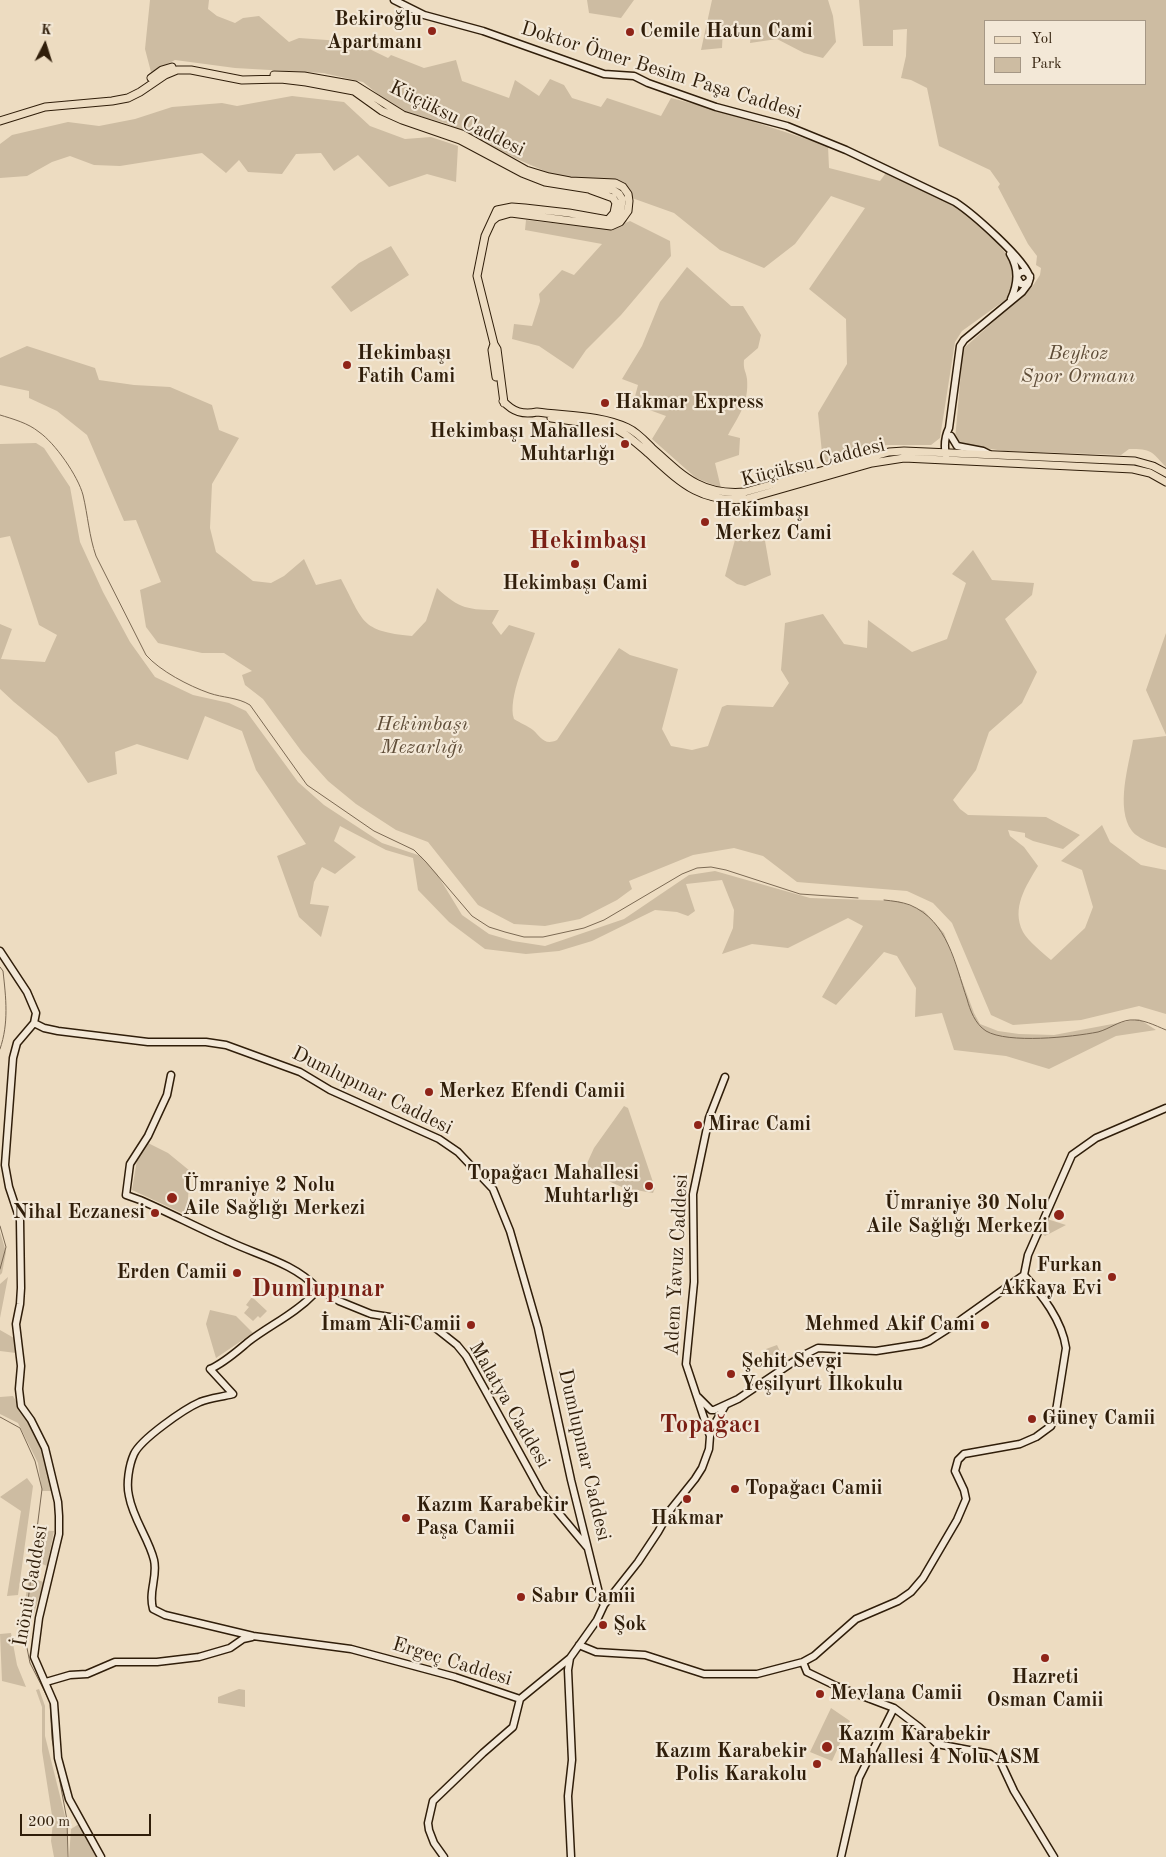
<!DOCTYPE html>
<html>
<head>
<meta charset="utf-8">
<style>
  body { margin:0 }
  #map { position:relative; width:1166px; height:1857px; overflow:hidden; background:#eddcc1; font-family:"Old Standard TT",serif }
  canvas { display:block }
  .legend { position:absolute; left:984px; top:20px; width:162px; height:65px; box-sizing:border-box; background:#f3e8d7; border:1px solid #a59785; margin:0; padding:6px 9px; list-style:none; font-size:15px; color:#301e0a }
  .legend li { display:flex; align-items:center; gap:10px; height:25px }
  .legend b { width:25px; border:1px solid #a59785 }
  .north { position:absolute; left:20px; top:20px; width:50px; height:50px; -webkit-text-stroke:4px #f3e8d7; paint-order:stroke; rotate:5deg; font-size:14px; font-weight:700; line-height:20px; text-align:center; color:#301e0a }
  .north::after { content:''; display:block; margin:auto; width:18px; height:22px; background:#301e0a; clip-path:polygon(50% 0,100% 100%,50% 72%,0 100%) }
  .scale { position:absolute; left:20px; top:1814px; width:131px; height:22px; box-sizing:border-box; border:2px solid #301e0a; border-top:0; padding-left:6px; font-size:15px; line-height:18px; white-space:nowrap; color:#301e0a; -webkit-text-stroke:4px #f3e8d7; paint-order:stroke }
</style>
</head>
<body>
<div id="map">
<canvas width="1166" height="1857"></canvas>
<ul class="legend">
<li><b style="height:6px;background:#eddcc1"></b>Yol</li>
<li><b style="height:14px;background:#cdbca2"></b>Park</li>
</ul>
<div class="north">K</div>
<div class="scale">200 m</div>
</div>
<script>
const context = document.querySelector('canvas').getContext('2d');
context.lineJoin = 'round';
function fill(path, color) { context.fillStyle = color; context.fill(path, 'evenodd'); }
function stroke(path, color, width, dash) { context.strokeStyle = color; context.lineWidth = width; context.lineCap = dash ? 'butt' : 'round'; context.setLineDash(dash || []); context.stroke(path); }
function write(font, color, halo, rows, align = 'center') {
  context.font = font + ' "Old Standard TT",serif'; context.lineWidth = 4.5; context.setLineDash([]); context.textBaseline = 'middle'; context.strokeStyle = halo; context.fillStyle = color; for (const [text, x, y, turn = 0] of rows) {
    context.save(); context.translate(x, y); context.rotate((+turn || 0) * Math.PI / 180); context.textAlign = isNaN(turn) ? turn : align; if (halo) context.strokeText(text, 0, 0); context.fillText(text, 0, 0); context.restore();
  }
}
fill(new Path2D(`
  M150 0H209L208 9 217 16 235 23 243 18 259 16 289 42 299 38 355 42 388 58 391 55 424 68 456 60 462 81 509 98 515 80 539 96 550 79 564 85 572 98 601 107 607 98 661 116 671 98 718 110 828 146 829 168 880 181 888 170 959 207 991 235 1010 259 1014 282 1008 298 962 331 955 342 940 438 931 445H887L823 463 818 413 847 364 846 319 809 289 865 208 831 196 795 244 764 268 720 250 674 213 632 198 627 186 617 180 574 179 549 173 517 159 448 124 396 109 363 82 323 73 235 68 175 60 151 72 145 49Z
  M587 0H634L621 18 589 13Z
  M712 0H828L833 16 836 42 823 58 804 53 777 39 750 43 751 35 723 27 722 48 701 50Z
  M859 0H1166V467C1151 451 1152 449 1129 449L1121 455 1004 451 965 445 959 443 955 440 963 349 1032 287 1040 275 1041 268 1036 265 1037 256 1028 244 998 187 1000 184 990 170 939 146 927 88 911 80 901 78 906 56 907 29 893 30V46H863ZM985 21H1145V84H985Z
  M292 96 344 102 370 126 405 139 431 137 458 146 456 182 427 174 389 187 358 155 334 171 321 153 296 154 282 174 248 172 239 160 226 173 202 153 120 166 94 165 70 156 52 162 27 176 0 178V144L12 135 68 122 99 126 135 119 172 107 222 103 237 106Z
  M526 220 596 228H613L630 221 670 241 671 256 621 315 586 350 573 369 539 346 512 339 514 324 532 326 540 301 539 294 562 270 574 275 602 244 525 230Z
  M391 246 409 275 351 312 331 287 359 263Z
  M687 267 731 306H743L761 335 758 348 744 360C743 370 746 371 747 379 749 403 739 415 728 435L740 438 739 455 715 463 721 488 696 478 652 439 666 416 633 404 638 385 622 379 642 346 660 302Z
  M27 346 95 368 99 380 134 385 170 387 212 405 219 430 239 438 212 484 210 528 216 552 253 581 271 583 284 576 304 559 316 585 341 579C364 622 360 631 412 636L426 621 437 588C459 609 469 610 499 610L492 623 501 635 509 625 535 633C528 654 507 699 514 719 520 723 528 726 533 730 541 737 544 746 557 740L619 648 630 655 678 669 662 729 671 746 692 750 708 746 722 707 727 705 773 707 789 683 781 670 785 623 823 614 844 644 867 648 868 620 912 652 947 639 966 583 952 574 973 550 992 580 1034 583 1032 595 1005 619 1037 672 1022 703 989 732 976 770 953 800 960 809 968 815 1046 817 1080 835 1063 849 1033 841 1025 837V833L1008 830 1010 836 1024 847 1038 866C1026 886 1011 908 1023 932 1028 941 1043 953 1051 960L1085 928 1093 907 1082 870 1061 861 1102 825 1110 842 1141 865 1166 870V1014L1139 1006 1081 1020 1013 1025 991 1015 952 923 933 903 907 891 797 882 763 856 734 848 693 855 629 881 632 889 617 900 580 919 545 926 514 924 478 905 428 842 396 830 356 804 328 781 302 752 263 699 245 685 242 675 252 671 224 653H202L158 643 146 627 140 590 161 582 136 520 124 521 87 435 57 411 29 398V391L0 385V358Z
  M36 443 44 448 70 487 80 542 103 592 130 642 155 677 193 695 229 703 246 711 298 782 324 805 382 843 421 856 437 874 462 915 489 934 513 941 545 946 624 919 689 875 715 871 810 898 898 901 924 911 944 933 974 1013 980 1024 998 1031 1019 1034 1054 1035 1139 1019 1156 1030 1116 1036 1049 1069 1006 1056 954 1050 942 1013 915 1017 916 988 897 956 884 952 836 1005 822 997 863 926 848 918 788 948 752 944 722 954 733 928 734 910 722 880 686 884 695 911 688 916 677 912 655 910 592 941 559 951 526 954 485 949 449 922 418 890 413 858 386 850 340 826 334 841 356 857 335 874 322 867 314 882 310 904 329 906 321 937 299 917 277 856 306 844 256 770 242 731 205 716 188 760 137 744 115 752 117 774 88 783 57 737 14 702 0 689V624L12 629 1 659 45 662 57 635 39 625 10 536 0 538V444Z
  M764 535 771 575 745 586 737 584 725 576 735 540Z
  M1166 633V735L1146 690Z
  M1166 736V848C1157 846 1137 838 1132 831 1115 808 1129 765 1133 740Z
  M624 1106 628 1108 655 1188 653 1193 624 1188 584 1170 594 1148Z
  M148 1143 168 1153 190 1171 187 1211 184 1214 132 1190 137 1160Z
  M1047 1219 1066 1225 1045 1236 1041 1233Z
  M0 1232 6 1252 2 1273 0 1275Z
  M8 1277 0 1318V1284Z
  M252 1297 267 1311 260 1318 258 1316 253 1321 244 1313 249 1307 246 1305Z
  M210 1310 236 1316 253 1333 216 1358 206 1324Z
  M0 1330 14 1338 16 1353 0 1351Z
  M777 1345 785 1362 774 1366 766 1349Z
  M13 1396C32 1429 47 1453 52 1491H42L38 1463 18 1423 0 1414V1397Z
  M27 1478 33 1486 18 1595 7 1596 21 1511 0 1497Z
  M38 1530 54 1531 47 1566 40 1563 34 1579 44 1582 27 1635 21 1622Z
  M11 1633 17 1665 26 1687 2 1681 0 1634Z
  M39 1689 45 1706V1736L67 1824V1857H54L51 1841 53 1822 42 1751V1707L36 1690Z
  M239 1689 245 1690V1707L218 1703V1697Z
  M831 1708 850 1721 832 1761 810 1752Z
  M79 1824 97 1857H69L71 1829Z`), '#cdbca2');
stroke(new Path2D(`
  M0 415C13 419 28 423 39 432 55 443 78 476 83 495 88 516 89 536 96 556L146 655C160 671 189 686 209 693 223 698 237 697 250 705L307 785 374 831 414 850 426 862 472 916 489 927 505 932 524 937H543L584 928 604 920 682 874 697 868 711 867 726 870 800 894 858 898
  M884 900C893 901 902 902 910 905 948 921 955 964 967 999 970 1010 975 1024 986 1031 1008 1044 1072 1037 1098 1032 1109 1029 1119 1021 1130 1020 1143 1019 1154 1025 1166 1030
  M0 967 3 971C6 998 9 1023 0 1049
  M0 1226 6 1247 0 1269
  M0 1417 20 1428 35 1461 42 1489 24 1633 30 1663 50 1702 52 1739 55 1755
  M57 1766 67 1820 68 1857`), '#7b6953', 1);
const secondary = new Path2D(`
  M394 0 424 15 483 31 604 74 634 76 648 83 716 107 787 126 846 150 955 202C972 213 1026 260 1030 278L1028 284 1022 292 964 340 960 346 949 428C944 438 944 446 946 456
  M1010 254C1019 269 1018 283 1011 299
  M1029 281 1025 284H1021L1017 278C1018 273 1021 271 1026 272L1030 276
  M951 436 957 446 983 451 989 454
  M0 951 27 992 36 1013 34 1023 17 1043 13 1058 5 1165 9 1187 20 1220 21 1288 20 1304 16 1324 21 1366 19 1389 21 1406 31 1420 45 1448 58 1502 59 1516V1534L39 1618 34 1657 54 1703 58 1758 69 1799 101 1857
  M34 1023 44 1028 58 1031 148 1042H206L226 1045 300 1072 330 1090 439 1139 458 1152 493 1189 510 1231 538 1328 571 1480 600 1597 604 1605
  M171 1075 167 1095 160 1110 148 1136 130 1164 126 1195 140 1200C170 1213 198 1228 228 1241 257 1255 294 1263 317 1288
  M321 1290 339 1301 371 1314 402 1319 433 1326 457 1345 466 1356 485 1390 541 1492 587 1547
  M233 1394C222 1397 210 1398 200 1402 184 1409 141 1439 134 1454 129 1465 126 1484 129 1496 133 1519 149 1539 154 1560 158 1577 148 1591 153 1609L165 1615 253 1636 351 1649 455 1677 520 1699
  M233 1394 210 1369C224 1363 236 1352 248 1342 270 1325 295 1314 314 1294
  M698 1397 711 1410H714L738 1399 802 1356 818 1348 876 1351 921 1344 929 1341 951 1327 1024 1275 1028 1255 1072 1155 1096 1138 1166 1108
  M710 1436 686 1364 694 1282 693 1194 709 1118 725 1077
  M579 1645 596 1652 645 1655 704 1674H757L803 1662 814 1656 856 1619 898 1601 911 1592 923 1578 957 1520 966 1499 964 1490 955 1471 958 1460 964 1454 1020 1444 1036 1437 1051 1426 1056 1411 1066 1348C1062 1320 1042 1295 1024 1275
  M803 1662 807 1672 836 1686 894 1708 919 1727 937 1744 990 1754 1000 1761 1014 1791 1054 1857
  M46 1682 70 1675 87 1674 115 1662H157L199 1657 230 1648 243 1639 252 1637
  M520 1699 570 1658
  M444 1857 434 1843 429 1830 428 1823 433 1801 483 1753 513 1727 520 1699
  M571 1857 568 1796 572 1760 568 1670 570 1658 597 1620 604 1605 638 1562 658 1532 671 1509 695 1479 702 1468 709 1449 710 1436 715 1423 725 1406
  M841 1857 859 1778 894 1708`);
const primary = new Path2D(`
  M274 75 304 76 355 85 403 115 462 134 526 170 549 177 570 181 615 183 623 187 628 194 629 201 628 211 623 218 620 222 611 226 511 213 497 217 492 221
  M151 78 162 70 172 67
  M0 121 45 107 112 101 128 98 140 92 165 75 177 70H191L242 80 281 79 306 82 354 91 382 111 402 120 460 140 522 173 545 182 589 189 604 188 613 190 619 194 622 199 621 210 616 218 608 220 569 213 525 208 512 207 497 210 485 236 477 276 494 344 497 349 504 403
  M591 190 613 198 616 203 614 213 608 220
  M494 344 492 350 496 377
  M503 401C513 412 523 415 537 412 567 416 601 415 628 428 637 432 645 441 652 448 682 475 701 496 745 492L889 452 904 451 1135 461 1153 466 1166 473
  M551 418 609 426C625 432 635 442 648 453 680 482 699 503 746 499L872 463 904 458 1133 469 1150 473 1166 482`);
stroke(secondary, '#301e0a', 9);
stroke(primary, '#301e0a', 9);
stroke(secondary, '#f3e8d7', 6);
stroke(primary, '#eddcc1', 7);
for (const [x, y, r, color] of [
  [432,31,5,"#8f2418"],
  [630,32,5,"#8f2418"],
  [347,365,5,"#8f2418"],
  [605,403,5,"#8f2418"],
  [625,444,5,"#8f2418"],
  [705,522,5,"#8f2418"],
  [575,564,5,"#8f2418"],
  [429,1092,5,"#8f2418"],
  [698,1125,5,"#8f2418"],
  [649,1186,5,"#8f2418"],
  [172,1198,6,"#8f2418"],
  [155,1213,5,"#8f2418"],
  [1059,1215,6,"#8f2418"],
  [237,1273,5,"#8f2418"],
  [1112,1277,5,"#8f2418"],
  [471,1325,5,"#8f2418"],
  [985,1325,5,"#8f2418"],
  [731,1374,5,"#8f2418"],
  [1032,1419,5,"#8f2418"],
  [735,1489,5,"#8f2418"],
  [687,1499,5,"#8f2418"],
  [406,1518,5,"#8f2418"],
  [521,1597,5,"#8f2418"],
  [603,1625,5,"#8f2418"],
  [1045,1658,5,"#8f2418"],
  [820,1694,5,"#8f2418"],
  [827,1747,6,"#8f2418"],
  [817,1764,5,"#8f2418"]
]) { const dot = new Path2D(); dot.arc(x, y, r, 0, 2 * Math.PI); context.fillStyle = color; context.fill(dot); stroke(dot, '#f3e8d7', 2); }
write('bold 20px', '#301e0a', '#f3e8d7', [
  ["Bekiroğlu",422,20,"right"],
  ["Apartmanı",422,43,"right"],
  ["Cemile Hatun Cami",640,32],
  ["Hekimbaşı",357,354],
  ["Fatih Cami",357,377],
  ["Hakmar Express",615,403],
  ["Hekimbaşı Mahallesi",615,432,"right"],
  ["Muhtarlığı",615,455,"right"],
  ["Hekimbaşı",715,511],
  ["Merkez Cami",715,534],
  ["Hekimbaşı Cami",575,584,"center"],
  ["Merkez Efendi Camii",439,1092],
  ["Mirac Cami",708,1125],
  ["Topağacı Mahallesi",639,1174,"right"],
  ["Muhtarlığı",639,1197,"right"],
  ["Ümraniye 2 Nolu",183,1186],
  ["Aile Sağlığı Merkezi",183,1209],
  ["Ümraniye 30 Nolu",1048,1204,"right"],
  ["Aile Sağlığı Merkezi",1048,1227,"right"],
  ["Nihal Eczanesi",145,1213,"right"],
  ["Furkan",1102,1266,"right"],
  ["Akkaya Evi",1102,1289,"right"],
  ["Erden Camii",227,1273,"right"],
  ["İmam Ali Camii",461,1325,"right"],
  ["Mehmed Akif Cami",975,1325,"right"],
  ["Şehit Sevgi",741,1362],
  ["Yeşilyurt İlkokulu",741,1385],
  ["Güney Camii",1042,1419],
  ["Topağacı Camii",745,1489],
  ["Kazım Karabekir",416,1506],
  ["Paşa Camii",416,1529],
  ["Hakmar",687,1519,"center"],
  ["Sabır Camii",531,1597],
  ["Şok",613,1625],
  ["Hazreti",1045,1678,"center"],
  ["Osman Camii",1045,1701,"center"],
  ["Mevlana Camii",830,1694],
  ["Kazım Karabekir",838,1735],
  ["Mahallesi 4 Nolu ASM",838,1758],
  ["Kazım Karabekir",807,1752,"right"],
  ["Polis Karakolu",807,1775,"right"]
], 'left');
write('20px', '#301e0a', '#f3e8d7', [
  ["Doktor Ömer Besim Paşa Caddesi",661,71,17],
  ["Küçüksu Caddesi",457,119,26],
  ["Küçüksu Caddesi",813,463,-14],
  ["Dumlupınar Caddesi",372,1091,26],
  ["Adem Yavuz Caddesi",677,1265,-87],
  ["Malatya Caddesi",509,1405,60],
  ["Dumlupınar Caddesi",584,1455,77],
  ["İnönü Caddesi",31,1586,-80],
  ["Ergeç Caddesi",452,1662,17]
]);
write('italic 20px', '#5f4d38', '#f3e8d7', [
  ["Beykoz",1078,354],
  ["Spor Ormanı",1078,377],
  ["Hekimbaşı",422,725],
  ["Mezarlığı",422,748]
]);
write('bold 25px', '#7a1f14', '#f3e8d7', [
  ["Hekimbaşı",588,541],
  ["Dumlupınar",318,1289],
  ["Topağacı",710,1425]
]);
</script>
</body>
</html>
